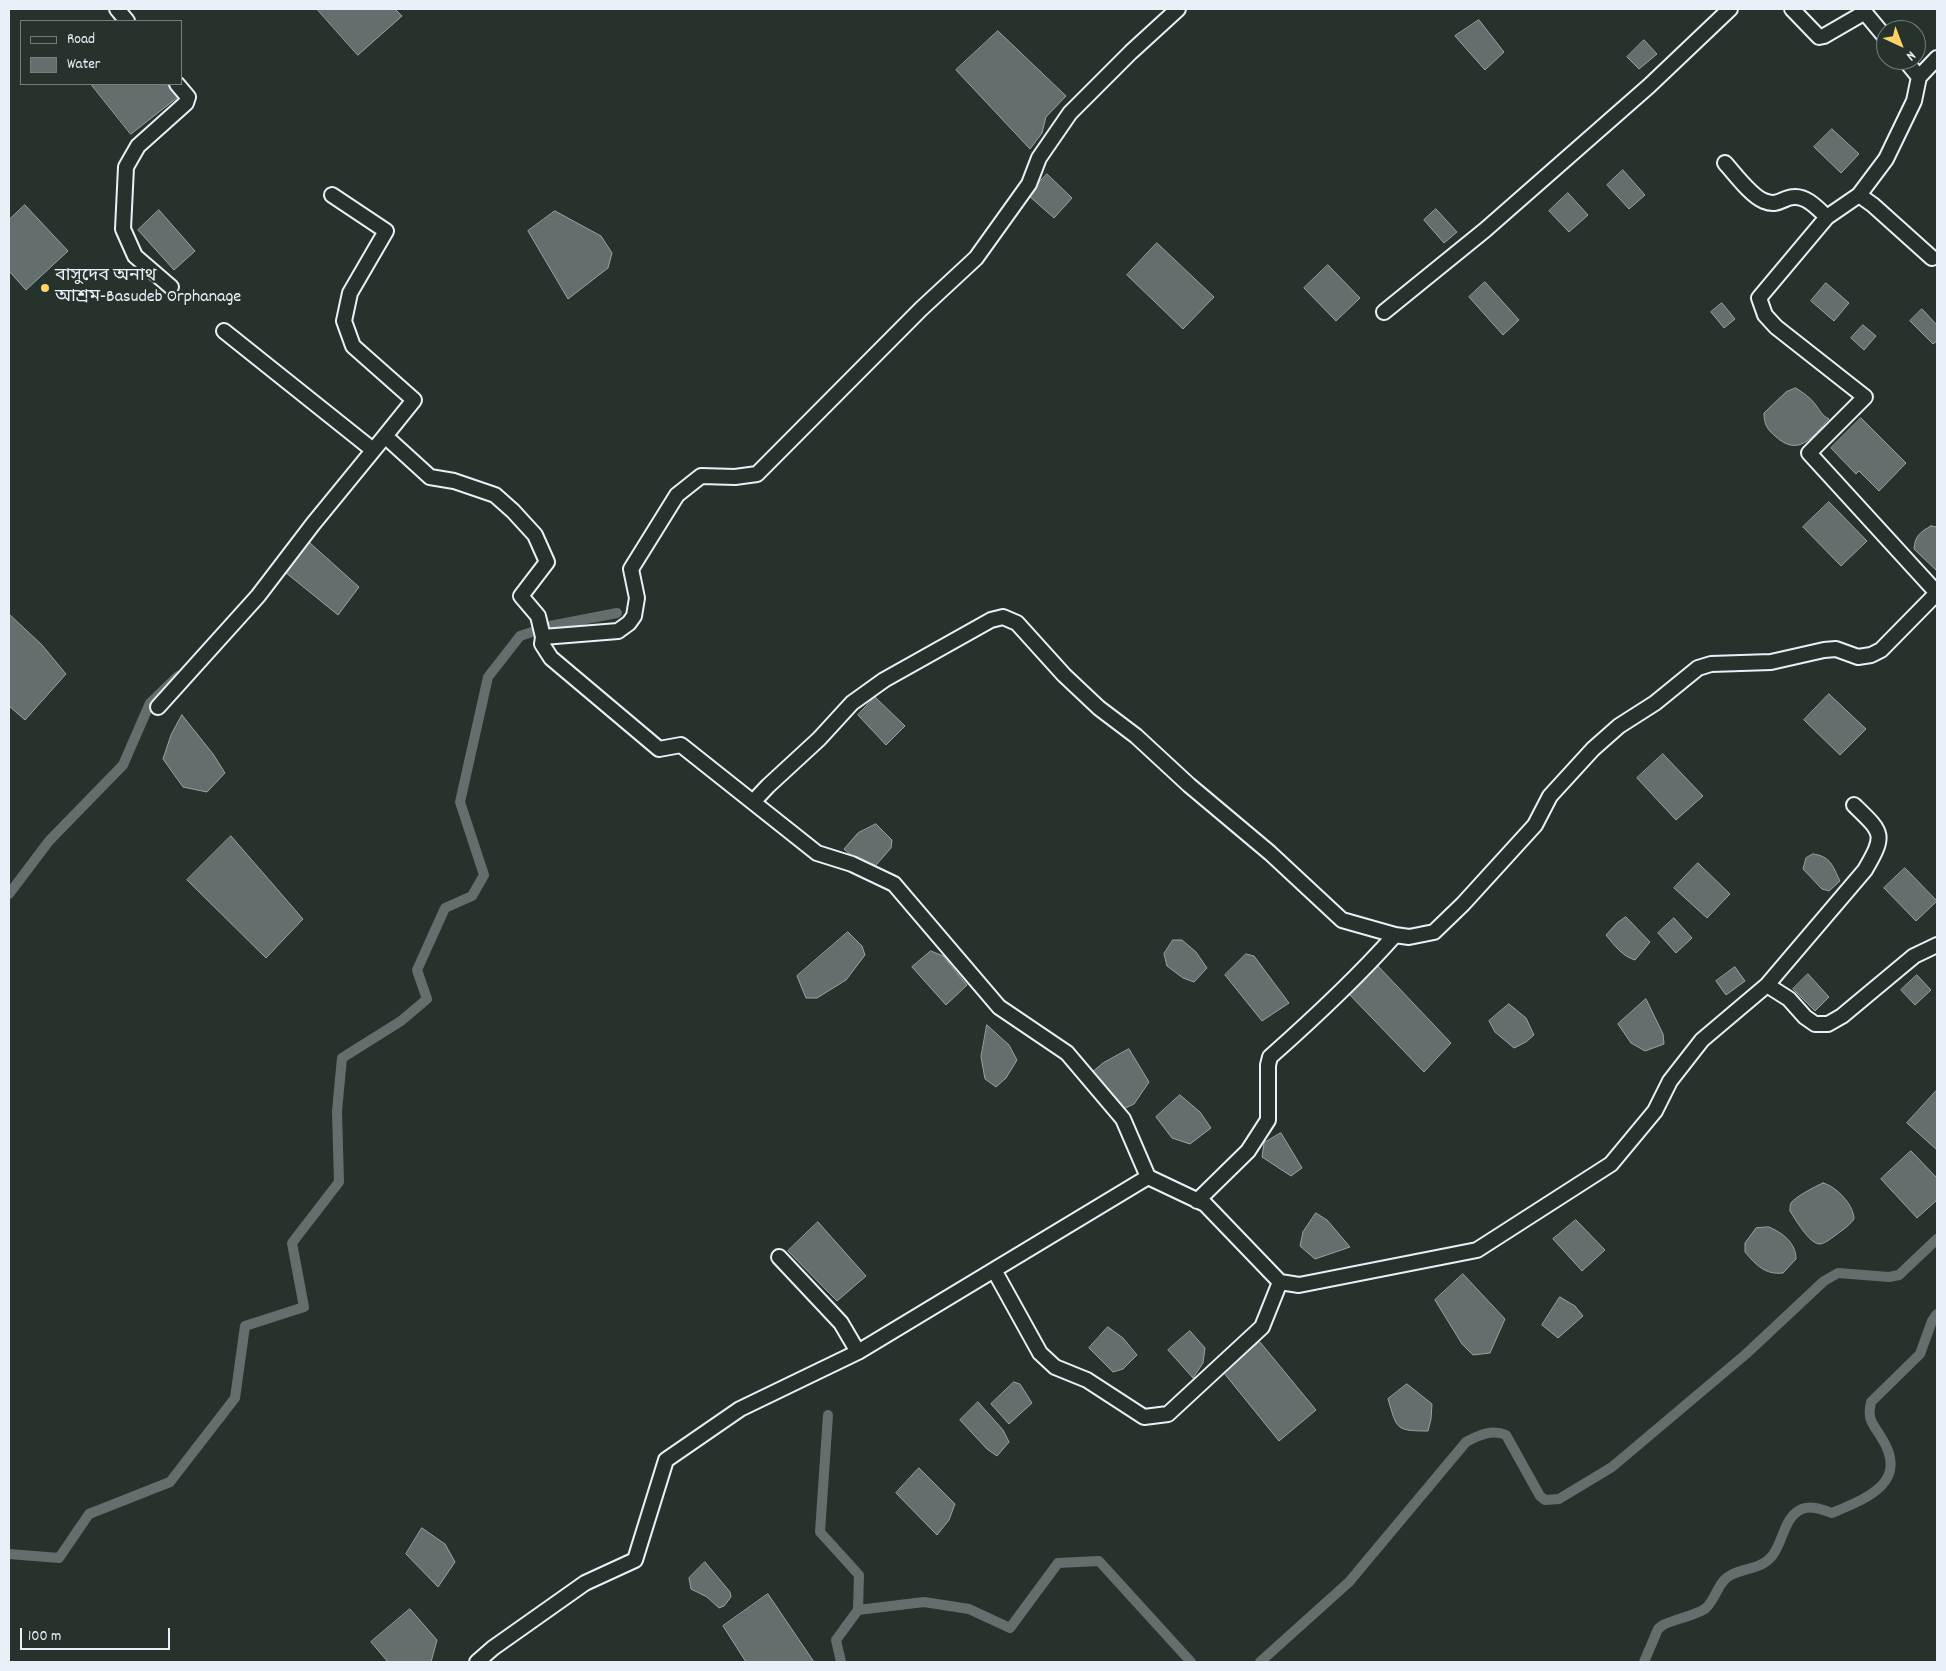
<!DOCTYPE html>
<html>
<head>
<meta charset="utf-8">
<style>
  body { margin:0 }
  #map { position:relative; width:1946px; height:1671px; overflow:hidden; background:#26332d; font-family:Dekko,sans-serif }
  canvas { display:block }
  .frame { position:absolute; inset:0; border:10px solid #e8f1f8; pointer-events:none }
  .legend { position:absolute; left:20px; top:20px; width:162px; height:65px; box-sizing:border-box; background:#26332d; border:1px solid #747f7e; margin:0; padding:6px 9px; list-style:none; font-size:15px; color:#e8f1f8 }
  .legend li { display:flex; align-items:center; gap:10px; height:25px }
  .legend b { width:25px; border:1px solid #747f7e }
  .north { position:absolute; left:1876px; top:20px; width:50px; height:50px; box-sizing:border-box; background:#26332d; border:1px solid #747f7e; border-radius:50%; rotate:137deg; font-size:14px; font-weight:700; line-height:20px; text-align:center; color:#e8f1f8 }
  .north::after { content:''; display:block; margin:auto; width:18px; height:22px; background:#ffd166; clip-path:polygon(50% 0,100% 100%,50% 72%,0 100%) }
  .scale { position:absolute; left:20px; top:1628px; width:150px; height:22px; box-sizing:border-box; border:2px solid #e8f1f8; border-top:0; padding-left:6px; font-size:15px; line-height:18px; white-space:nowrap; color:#e8f1f8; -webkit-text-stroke:4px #26332d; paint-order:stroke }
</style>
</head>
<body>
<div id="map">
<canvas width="1946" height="1671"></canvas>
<div class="frame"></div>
<ul class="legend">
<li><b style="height:6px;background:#26332d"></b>Road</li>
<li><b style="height:14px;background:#636f6d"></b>Water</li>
</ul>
<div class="north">N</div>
<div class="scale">100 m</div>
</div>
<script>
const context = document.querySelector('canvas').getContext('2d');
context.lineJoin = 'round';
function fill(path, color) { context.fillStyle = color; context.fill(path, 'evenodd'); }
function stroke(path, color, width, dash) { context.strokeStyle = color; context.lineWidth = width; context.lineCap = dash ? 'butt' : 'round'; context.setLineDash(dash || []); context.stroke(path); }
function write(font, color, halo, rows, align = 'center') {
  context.font = font + ' Dekko,"Noto Sans Bengali",sans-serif'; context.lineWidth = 4.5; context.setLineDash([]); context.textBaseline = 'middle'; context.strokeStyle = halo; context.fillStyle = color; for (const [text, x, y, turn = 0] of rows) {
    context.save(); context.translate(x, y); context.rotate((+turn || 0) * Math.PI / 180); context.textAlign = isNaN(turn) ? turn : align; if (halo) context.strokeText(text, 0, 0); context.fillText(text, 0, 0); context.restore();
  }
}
const water = new Path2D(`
  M317 9H395L402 16 358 55Z
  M1479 20 1504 52 1485 70 1455 36Z
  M998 31 1066 96 1046 117 1042 133 1030 149 956 70Z
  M1644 40 1657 54 1639 69 1627 57Z
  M91 84H167L178 97 131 134Z
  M1832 129 1859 154 1841 173 1814 147Z
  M1623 170 1645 195 1629 209 1607 185Z
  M1047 174 1072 198 1054 218 1028 195Z
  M1568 193 1588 215 1569 232 1549 211Z
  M25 205 68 251 26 290 9 271V220Z
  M1436 209 1457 232 1444 243 1424 220Z
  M159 210 195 251 174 270 138 230Z
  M555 211 601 236 612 253 608 268 568 299 528 231Z
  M1157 243 1214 297 1183 329 1127 275Z
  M1328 265 1360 298 1336 321 1304 288Z
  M1485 282 1519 320 1503 335 1469 297Z
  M1826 283 1849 303 1834 321 1811 301Z
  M1722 303 1735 319 1724 328 1711 312Z
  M1922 309 1937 325V341L1933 344 1910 321Z
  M1863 325 1876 336 1864 350 1851 338Z
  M1796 388C1803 393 1810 397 1815 404 1820 410 1821 415 1829 419 1812 437 1799 458 1775 436 1767 429 1764 424 1764 413L1786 392Z
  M1861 418 1906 463 1879 491 1859 471 1856 474 1831 448Z
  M1829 502 1867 541 1841 566 1803 527Z
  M1931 526 1937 527V571L1914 549C1915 536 1920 532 1931 526Z
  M310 543 359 587 338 615 285 572Z
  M9 614 42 645 66 674 25 720 9 706Z
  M1829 694 1866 729 1840 755 1804 720Z
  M875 697 905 726 886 745 858 715Z
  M182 715 213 754 225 773 207 792 183 787 163 759 171 735Z
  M1663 754 1703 796 1676 820 1637 778Z
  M876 824 892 840 891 848 870 872 844 849 858 833Z
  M231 836 303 919 266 958 187 880Z
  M1813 854C1831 856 1833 867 1840 881L1829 891 1822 889 1803 869 1806 858Z
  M1698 863 1730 894 1707 918 1674 888Z
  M1905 868 1937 901 1916 921 1884 888Z
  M1626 917 1650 942 1635 960C1622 956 1614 945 1606 935L1617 923Z
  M1674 918 1692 938 1676 953 1658 933Z
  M848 932 862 946 865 955 846 980 817 998H806L797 976Z
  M1173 940H1182L1196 952 1207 968 1194 982 1183 978 1167 966 1164 954Z
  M931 951 943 956 967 985 946 1005 912 967Z
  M1246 954 1254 956 1289 1003 1262 1021 1225 975Z
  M1377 965 1451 1043 1424 1072 1348 993Z
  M1735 967 1745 981 1726 995 1716 981Z
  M1808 974 1829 997 1815 1011 1793 989Z
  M1917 975 1931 990 1915 1005 1901 990Z
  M1646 999 1663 1034 1664 1044 1645 1051 1631 1043 1618 1024Z
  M1509 1004 1526 1018 1534 1035 1526 1042 1514 1048 1495 1032 1489 1021Z
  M987 1025 1009 1045 1017 1060 1006 1078 996 1087 985 1079 981 1057Z
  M1129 1049 1149 1082 1134 1104 1121 1110 1091 1073 1103 1063Z
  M1937 1090V1150L1907 1123Z
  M1180 1095 1200 1112 1211 1128 1190 1144 1172 1138 1156 1117Z
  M1281 1133 1302 1168 1291 1176 1262 1157 1264 1143Z
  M1911 1151 1937 1178V1200L1917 1218 1881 1179Z
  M1823 1183C1836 1186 1854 1205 1854 1219 1848 1227 1841 1231 1833 1237 1829 1240 1824 1244 1819 1244 1809 1243 1795 1219 1790 1211 1790 1208 1790 1205 1791 1203 1795 1197 1816 1186 1823 1183Z
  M1316 1213 1327 1220 1350 1247 1315 1259 1300 1246 1303 1232Z
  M1576 1220 1605 1250 1582 1271 1553 1239Z
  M818 1222 866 1276 837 1301 788 1251Z
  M1769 1227C1783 1233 1796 1243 1796 1259L1783 1273C1765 1275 1756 1265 1745 1252V1243L1756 1228Z
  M1463 1274 1505 1319 1490 1353 1473 1355 1462 1344 1435 1300Z
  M1560 1297 1575 1306 1583 1316 1558 1338 1542 1325Z
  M1108 1327 1123 1338 1137 1355 1123 1369 1113 1372 1089 1348Z
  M1190 1331 1205 1348 1203 1363 1193 1378 1168 1350Z
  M1260 1342 1316 1410 1279 1441 1224 1373Z
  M1014 1382 1020 1384 1032 1403 1009 1424 991 1404Z
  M1407 1384 1432 1404 1431 1419 1428 1431C1395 1431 1397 1429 1388 1399Z
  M978 1402 1003 1430 1009 1442 997 1456 987 1449 960 1420Z
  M919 1468 955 1504 949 1520 937 1535 896 1493Z
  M422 1528 445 1544 455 1562 438 1587 406 1554Z
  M705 1562 730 1592 731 1597 724 1606 719 1608 707 1597 691 1589 689 1578Z
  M768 1594 814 1662H746L723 1626Z
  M410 1609 437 1640 431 1662H388L371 1642Z`);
fill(water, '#636f6d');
stroke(water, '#98a3a5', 1);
stroke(new Path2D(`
  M9 894 49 841 123 765 150 703 178 676
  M828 1415 820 1532 859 1575 858 1610 836 1640 841 1662
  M9 1554 59 1558 89 1514 170 1482 235 1398 245 1326 304 1307 292 1243 339 1182 337 1111 342 1058 401 1021 427 999 417 970 445 908 472 896 484 875 460 802 488 677 520 636 550 626 617 613
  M858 1610 924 1602 969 1609 1010 1628 1058 1563 1099 1561 1191 1662
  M1260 1662 1349 1582 1466 1442C1479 1435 1492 1429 1506 1435L1540 1496 1545 1500 1559 1499 1612 1467 1746 1354 1824 1281 1838 1273 1889 1277 1899 1275 1937 1239
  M1644 1662 1658 1629 1663 1625C1674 1619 1698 1615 1706 1608 1716 1599 1718 1581 1731 1575 1744 1568 1762 1569 1772 1556 1783 1543 1784 1516 1802 1509 1812 1505 1823 1510 1832 1513 1868 1498 1910 1482 1881 1437 1872 1422 1867 1420 1871 1402L1920 1354 1932 1321 1937 1314`), '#636f6d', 10);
const minor = new Path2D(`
  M117 9 127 21
  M1792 9 1819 37 1824 36 1862 14H1866L1886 38
  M1905 60 1919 77
  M1725 163C1735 174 1751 196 1764 201 1779 207 1783 197 1794 197 1807 196 1818 209 1827 217
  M332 195 386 231 350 293 344 321 353 346 414 400 385 436 430 477 454 481 495 495 513 511 535 535 547 562 521 596 538 616 543 637 542 644 551 658 659 749 681 745 817 853 852 864 894 884 999 1007 1067 1053 1123 1119 1148 1177
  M1859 195 1886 159 1914 101 1919 77 1937 58
  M171 287 135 256 123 229 126 167 138 146 186 103 188 97 177 84
  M1384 312 1485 230 1649 86 1730 9
  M224 331 373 450
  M543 637 618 631 629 623 634 616 637 598 631 569 677 495 701 476 735 477 757 474 921 309 976 258 1029 184 1039 158 1070 113 1131 52 1178 9
  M158 707 258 596 313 524 385 436
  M753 802 768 786 819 739 852 703 884 680 991 620 1003 617 1017 623 1064 675 1099 708 1136 736 1189 785 1270 853 1342 920 1395 935 1409 937 1434 932 1463 904 1535 825 1550 796 1593 749 1619 726 1655 703 1698 668 1711 664 1771 662 1824 650 1836 649 1858 657 1871 655 1881 650 1937 593 1809 453 1865 397 1776 327 1765 315 1759 298 1827 217 1859 195 1873 205 1932 258
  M1767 985 1865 870C1886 834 1883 833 1854 805
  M1197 1201 1248 1151 1268 1120V1065L1270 1057C1314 1018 1356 979 1395 935
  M779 1257 841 1323 858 1352
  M994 1270 1040 1353 1055 1367 1087 1380 1144 1417 1168 1414 1262 1327 1280 1282
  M477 1662 493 1648 585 1583 635 1560 666 1460 740 1409 858 1352 1148 1177 1205 1204 1280 1282 1299 1285 1477 1250 1611 1164 1655 1111 1670 1081 1702 1040 1767 985 1789 999 1805 1017 1815 1024H1828L1842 1016 1914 956 1937 945`);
stroke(minor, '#e8f1f8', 18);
stroke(minor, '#26332d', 14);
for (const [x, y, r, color] of [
  [45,288,5,"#ffd166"]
]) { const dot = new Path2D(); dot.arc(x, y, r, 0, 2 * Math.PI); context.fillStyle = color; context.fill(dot); stroke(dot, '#26332d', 2); }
write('18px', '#e8f1f8', '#26332d', [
  ["বাসুদেব অনাথ",55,278],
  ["আশ্রম-Basudeb Orphanage",55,299]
], 'left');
</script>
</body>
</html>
